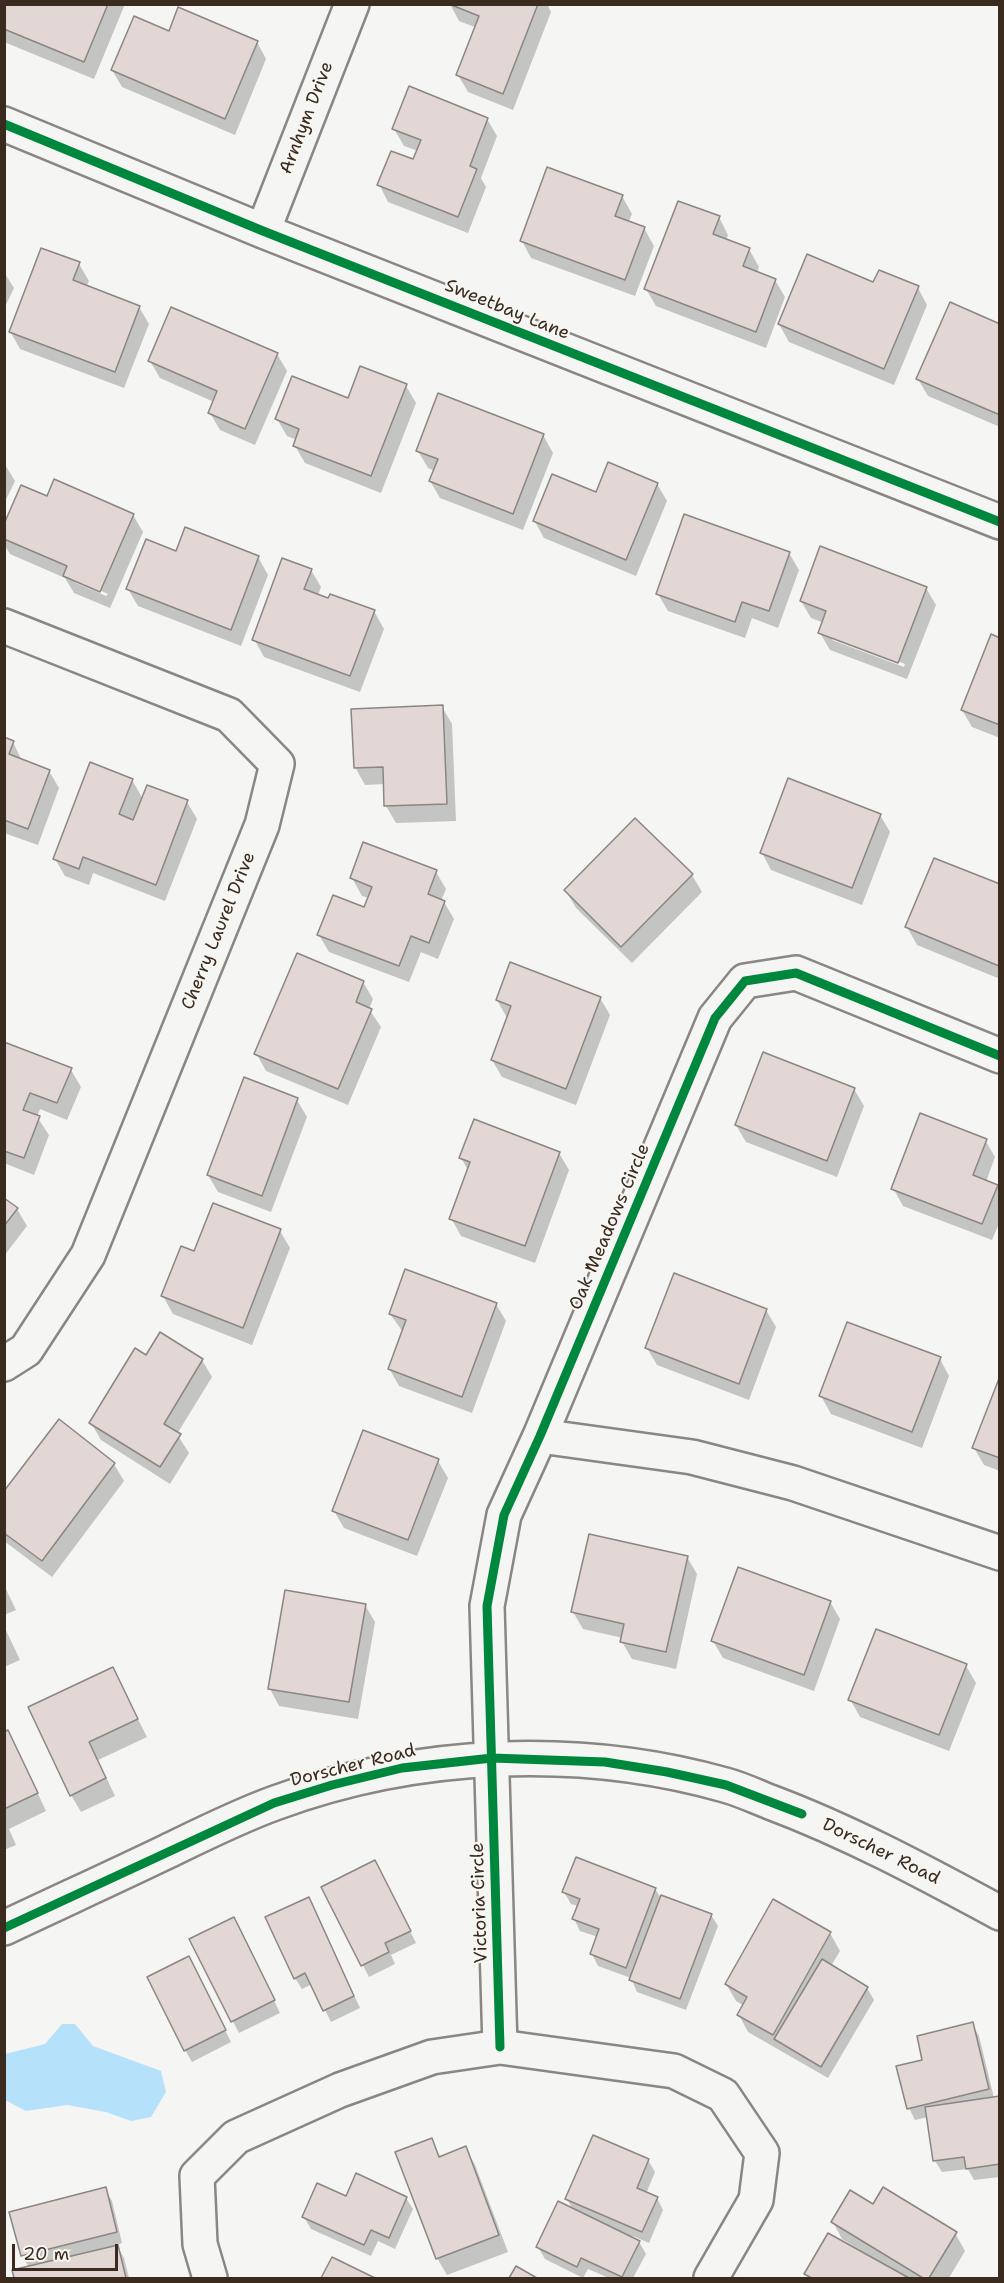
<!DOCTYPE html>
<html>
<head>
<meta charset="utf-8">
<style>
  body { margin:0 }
  #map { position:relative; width:1004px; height:2283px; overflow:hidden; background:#f5f5f3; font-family:"Shantell Sans",sans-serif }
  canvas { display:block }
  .frame { position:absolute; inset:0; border:6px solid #3b2a1e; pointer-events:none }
  .scale { position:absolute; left:12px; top:2244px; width:106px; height:27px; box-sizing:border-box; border:3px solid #3b2a1e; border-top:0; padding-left:8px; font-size:18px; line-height:21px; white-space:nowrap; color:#3b2a1e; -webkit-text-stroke:4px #f6f6f2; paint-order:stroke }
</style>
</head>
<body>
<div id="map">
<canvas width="1004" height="2283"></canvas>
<div class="frame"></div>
<div class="scale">20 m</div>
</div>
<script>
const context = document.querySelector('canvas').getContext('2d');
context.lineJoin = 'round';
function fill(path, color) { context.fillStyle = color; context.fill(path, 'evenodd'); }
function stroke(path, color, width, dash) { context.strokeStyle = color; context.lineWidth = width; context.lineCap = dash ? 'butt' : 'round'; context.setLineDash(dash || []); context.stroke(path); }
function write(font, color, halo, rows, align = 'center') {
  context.font = font + ' "Shantell Sans",sans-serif'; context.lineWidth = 4.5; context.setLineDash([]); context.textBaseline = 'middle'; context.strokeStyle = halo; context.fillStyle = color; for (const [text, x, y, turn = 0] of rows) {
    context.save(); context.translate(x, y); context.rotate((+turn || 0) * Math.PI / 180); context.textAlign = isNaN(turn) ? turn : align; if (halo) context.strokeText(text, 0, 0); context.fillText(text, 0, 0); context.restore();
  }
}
fill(new Path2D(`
  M62 2024H75L93 2046 161 2071 166 2092 151 2117 131 2121 106 2112 67 2105 26 2111 5 2100V2054L45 2044Z`), '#b6e1fa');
fill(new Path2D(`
  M4 4H125L94 79 4 42Z
  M450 4H547L551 12 513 110 468 92 458 75 477 28 459 21Z
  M257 42 266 59 235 135 122 87 112 70Z
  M487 119 497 136 481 178 486 187 468 233 388 202 379 184 413 161 418 151 404 146 394 129Z
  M622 196 632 214 628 223 644 228 654 246 635 296 531 258 522 241Z
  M719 217 728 235 726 241 749 249 759 267 757 273 775 280 785 297 766 348 656 306 646 289Z
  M79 264 89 281 86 287 139 307 149 324 124 388 20 349 10 331Z
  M4 272 14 288 4 309Z
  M918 288 927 305 894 385 789 342 779 324Z
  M1000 325V427L928 396 918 379Z
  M277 354 287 371 255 445 220 430 210 413 214 402 160 378 150 361Z
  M406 386 416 403 381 493 305 463 295 446 297 440 287 436 277 419Z
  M543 435 553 453 523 530 440 498 430 481 435 471 428 468 418 451Z
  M4 463 15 481 4 504Z
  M657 484 667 501 636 576 544 538 534 520 597 494Z
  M47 498 133 515 143 532 110 608 74 593 65 578 10 554 4 544V528ZM74 579 108 594 106 596 74 582Z
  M177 553 258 557 268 575 241 646 138 606 128 589Z
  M789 553 799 570 778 628 752 618 745 638 668 611 658 594Z
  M311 570 321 587 318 595 374 611 384 629 360 692 264 657 254 639Z
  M926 588 936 605 907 679 830 650 820 633 824 623 811 618 801 601ZM832 636 905 664 904 667 832 640Z
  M1000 639V738L972 727 962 710Z
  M442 707 452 724 456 821 396 823 386 806 385 784 365 785 355 767Z
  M4 739 13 742 22 761 49 771 59 788 38 845 4 833Z
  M132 780 143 799 187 802 197 819 165 901 93 873 89 885 65 876 55 859Z
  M880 815 890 832 862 905 771 870 762 853Z
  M635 820 692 875 702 892 632 963 576 908 566 891Z
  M436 872 446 889 441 901 444 902 454 919 438 959 421 952 409 982 329 952 319 935 365 909 369 898 362 896 352 878Z
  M1000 886V979L917 945 907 927Z
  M363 982 373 999 369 1009 381 1027 348 1105 266 1071 256 1053Z
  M600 998 610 1015 576 1105 502 1077 492 1060 507 1018 497 1000Z
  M4 1043 71 1070 81 1087 67 1120 40 1109 37 1117 49 1135 34 1175 4 1163Z
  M854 1089 864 1106 837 1177 746 1142 736 1125Z
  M297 1100 307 1117 271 1212 218 1192 208 1175Z
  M985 1140 995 1157 986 1182 996 1186 1000 1191V1221L992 1240 903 1206 893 1188Z
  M559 1153 569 1170 535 1263 461 1236 451 1218 468 1170 461 1158Z
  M4 1200 17 1209 27 1226 4 1256Z
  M280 1231 290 1248 252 1345 173 1314 163 1296 195 1253Z
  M496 1304 506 1321 472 1413 399 1386 389 1368 403 1332 390 1314Z
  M766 1310 776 1327 749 1400 657 1365 647 1348Z
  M146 1357 202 1360 212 1377 177 1434 189 1453 170 1484 101 1440 91 1423Z
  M940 1359 949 1376 922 1448 831 1414 821 1396Z
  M1000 1380V1471L984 1465 974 1448Z
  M438 1461 448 1478 417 1556 344 1528 334 1511Z
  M114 1464 124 1481 52 1577 4 1541V1493Z
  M687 1557 697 1574 676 1669 632 1659 622 1642 623 1638 583 1629 573 1612Z
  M4 1585 16 1610 4 1615Z
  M830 1602 840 1619 814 1691 723 1658 713 1641Z
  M365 1605 375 1622 358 1719 279 1706 270 1689Z
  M4 1626 20 1660 4 1667Z
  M966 1666 976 1683 949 1751 860 1717 850 1699Z
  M112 1668 147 1737 98 1760 115 1796 81 1812 71 1795Z
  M4 1734 17 1749 46 1811 9 1829 16 1845 4 1850Z
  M381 1873 416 1943 391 1955 395 1964 369 1977 323 1888Z
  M655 1889 661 1898 711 1915 718 1926 686 2010 637 1992 631 1978 598 1966 592 1954 598 1937 580 1931 574 1919 578 1906 571 1904 564 1892Z
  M315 1911 360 2008 331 2022 312 1984 302 1989 295 1978Z
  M240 1930 280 2013 239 2033 191 1940Z
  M830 1933 840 1951 831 1966 867 1988 874 2000 828 2078 748 2032 739 2015 744 2006 736 2001 726 1984Z
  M195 1969 231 2042 192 2062 185 2050Z
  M972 2024 979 2036 994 2098H1000V2177L974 2180 968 2169 942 2172 935 2161 928 2117 915 2120 909 2108Z
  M431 2140 441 2158 465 2148 475 2165 508 2252 447 2275 437 2258Z
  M648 2160 655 2172 646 2194 657 2198 663 2210 649 2243 633 2236 632 2238 639 2242 646 2254 633 2278H609L588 2269 583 2278 545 2259 538 2247 573 2210 567 2199Z
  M105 2189 112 2201 122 2243 117 2245 124 2258 129 2278H15L13 2271 29 2267 22 2256 11 2213Z
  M346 2198H406L413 2209 395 2249 378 2241 371 2256 311 2229 304 2217Z
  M873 2206 955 2233 965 2251 949 2278H808L806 2274 859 2252 860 2250 842 2239 833 2222Z
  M332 2259 372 2278H323Z`), '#0003');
const building = new Path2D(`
  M4 4H108L84 62 4 29Z
  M449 4H538L503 94 456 75 479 16Z
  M178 7 258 41 225 119 111 70 134 16 169 31Z
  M409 86 488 118 470 166 477 169 458 217 377 185 391 151 413 159 421 140 392 129Z
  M547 167 623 195 615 216 645 227 625 280 520 241Z
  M678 201 720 216 713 234 750 248 743 266 776 279 756 332 644 289Z
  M41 248 80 262 73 280 140 306 115 372 9 332Z
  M807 254 873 282 879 270 919 286 884 369 778 324Z
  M950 302 1000 324V415L916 379Z
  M171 307 278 353 245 429 208 413 217 391 148 361Z
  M360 366 407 384 371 476 293 446 299 429 275 419 292 376 348 398Z
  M438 393 544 434 513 514 429 481 438 459 416 451Z
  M608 462 658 483 626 560 533 521 552 474 596 492Z
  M54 479 134 514 100 592 63 576 67 566 4 539V524L21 485 47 496Z
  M684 514 790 552 769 611 742 602 735 622 656 594Z
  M185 527 259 556 231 630 126 589 146 539 176 551Z
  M820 546 927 587 898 663 818 633 826 611 800 601Z
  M282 558 312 569 304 589 328 598 330 594 375 610 350 676 252 640Z
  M991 634 1000 638V725L961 710Z
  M443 705 447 804 384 806 383 767 354 768 351 709Z
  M4 737 14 741 9 754 50 770 28 829 4 820Z
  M90 762 133 779 119 814 133 820 147 785 188 800 156 885 83 857 79 869 53 859Z
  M788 778 881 814 852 888 760 853Z
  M635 818 693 874 621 947 564 890Z
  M363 842 437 870 428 894 445 901 429 943 411 936 399 966 317 935 333 895 364 907 372 887 350 878Z
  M934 858 1000 884 999 966 905 927Z
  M297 953 364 981 356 1002 372 1009 338 1089 254 1054Z
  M510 962 601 997 566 1089 491 1060 511 1006 496 1000Z
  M4 1042 72 1068 57 1103 30 1093 23 1110 40 1116 24 1158 4 1151Z
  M763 1052 855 1088 827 1161 735 1125Z
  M244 1077 298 1098 262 1196 207 1175Z
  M920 1113 987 1139 973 1175 998 1185 982 1224 891 1189Z
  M474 1119 560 1152 525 1246 449 1219 470 1162 459 1158Z
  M4 1198 18 1208 4 1226Z
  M213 1203 281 1229 243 1328 161 1296 181 1246 194 1251Z
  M405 1269 497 1303 462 1397 388 1369 406 1320 389 1314Z
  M674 1273 767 1309 739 1384 645 1348Z
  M847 1322 941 1357 912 1432 819 1396Z
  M160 1332 203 1359 164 1424 181 1434 160 1467 89 1423 135 1348 146 1355Z
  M1000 1376V1458L972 1448Z
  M59 1419 115 1463 42 1561 4 1533V1491Z
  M363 1430 439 1459 408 1540 332 1511Z
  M589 1534 688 1556 666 1652 620 1642 624 1624 571 1612Z
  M738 1567 831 1601 804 1675 711 1641Z
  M285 1590 366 1604 349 1702 268 1689Z
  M876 1629 967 1664 939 1735 848 1700Z
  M113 1667 138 1719 89 1742 106 1778 70 1796 28 1707Z
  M8 1730 38 1793 4 1809V1732Z
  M576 1857 656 1888 626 1968 590 1954 599 1929 572 1919 580 1899 562 1892Z
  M375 1860 411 1931 385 1943 389 1952 361 1966 321 1887Z
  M661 1895 712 1914 680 1999 629 1980Z
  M309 1897 354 1996 323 2011 305 1973 294 1979 265 1917Z
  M773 1899 831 1932 773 2035 737 2015 747 1997 725 1984Z
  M234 1917 275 2000 231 2022 189 1939Z
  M189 1956 226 2030 184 2051 147 1977Z
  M822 1959 868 1987 821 2067 774 2039Z
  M973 2022 989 2089 907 2109 896 2066 922 2060 917 2036Z
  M1000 2096V2164L966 2169 964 2157 933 2161 925 2107Z
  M593 2135 649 2159 637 2188 658 2197 642 2232 565 2199Z
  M432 2138 439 2157 466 2146 499 2235 436 2259 395 2152Z
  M356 2173 407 2197 389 2238 371 2230 364 2245 302 2217 317 2183 346 2196Z
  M106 2187 117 2232 21 2256 9 2212Z
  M883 2187 957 2232 929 2278H923L831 2222 850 2190 873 2204Z
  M558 2201 640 2241 622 2277 581 2258 577 2267 536 2247Z
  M828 2233 909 2278H812L804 2274Z
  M118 2245 126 2278H14L12 2270Z
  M332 2257 375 2278H321Z
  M516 2266 537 2278H509Z`);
fill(building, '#e2d7d5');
stroke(building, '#8a8683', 1.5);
const minor = new Path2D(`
  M4 124 263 231 1000 522
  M263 231 352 4
  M4 626 229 715 277 764 262 825 88 1255 26 1350 4 1364
  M540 1436 692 1457 793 1483 1000 1553
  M500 2047 487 1606 504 1515 540 1436 715 1018 745 981 796 973 1000 1056
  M210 2278 200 2244 197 2176 236 2137 340 2090 432 2057 500 2047 674 2071 723 2095 762 2153 756 2200 711 2278`);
const tertiary = new Path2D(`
  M4 1928C59 1902 114 1877 168 1851 203 1834 239 1816 275 1803 416 1751 580 1744 725 1785 740 1789 755 1796 770 1802 850 1832 924 1872 1000 1913`);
stroke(minor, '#8a8683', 38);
stroke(tertiary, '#8a8683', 38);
stroke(minor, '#f5f5f3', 33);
stroke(tertiary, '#f5f5f3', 33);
stroke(new Path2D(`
  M4 124 263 231 1000 522
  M4 1928 274 1803 332 1785 402 1768 492 1758 605 1762 667 1772 726 1785 802 1814
  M500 2047 487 1606 504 1515 540 1436 715 1018 745 981 796 973 1000 1056`), '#00873e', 9);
write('18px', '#3b2a1e', '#f6f6f2', [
  ["Arnhym Drive",307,118,-69],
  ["Sweetbay Lane",507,310,22],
  ["Cherry Laurel Drive",219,931,-68],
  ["Oak Meadows Circle",610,1227,-67],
  ["Dorscher Road",353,1766,-14],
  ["Dorscher Road",881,1852,26],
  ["Victoria Circle",480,1903,-92]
]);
</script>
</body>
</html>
